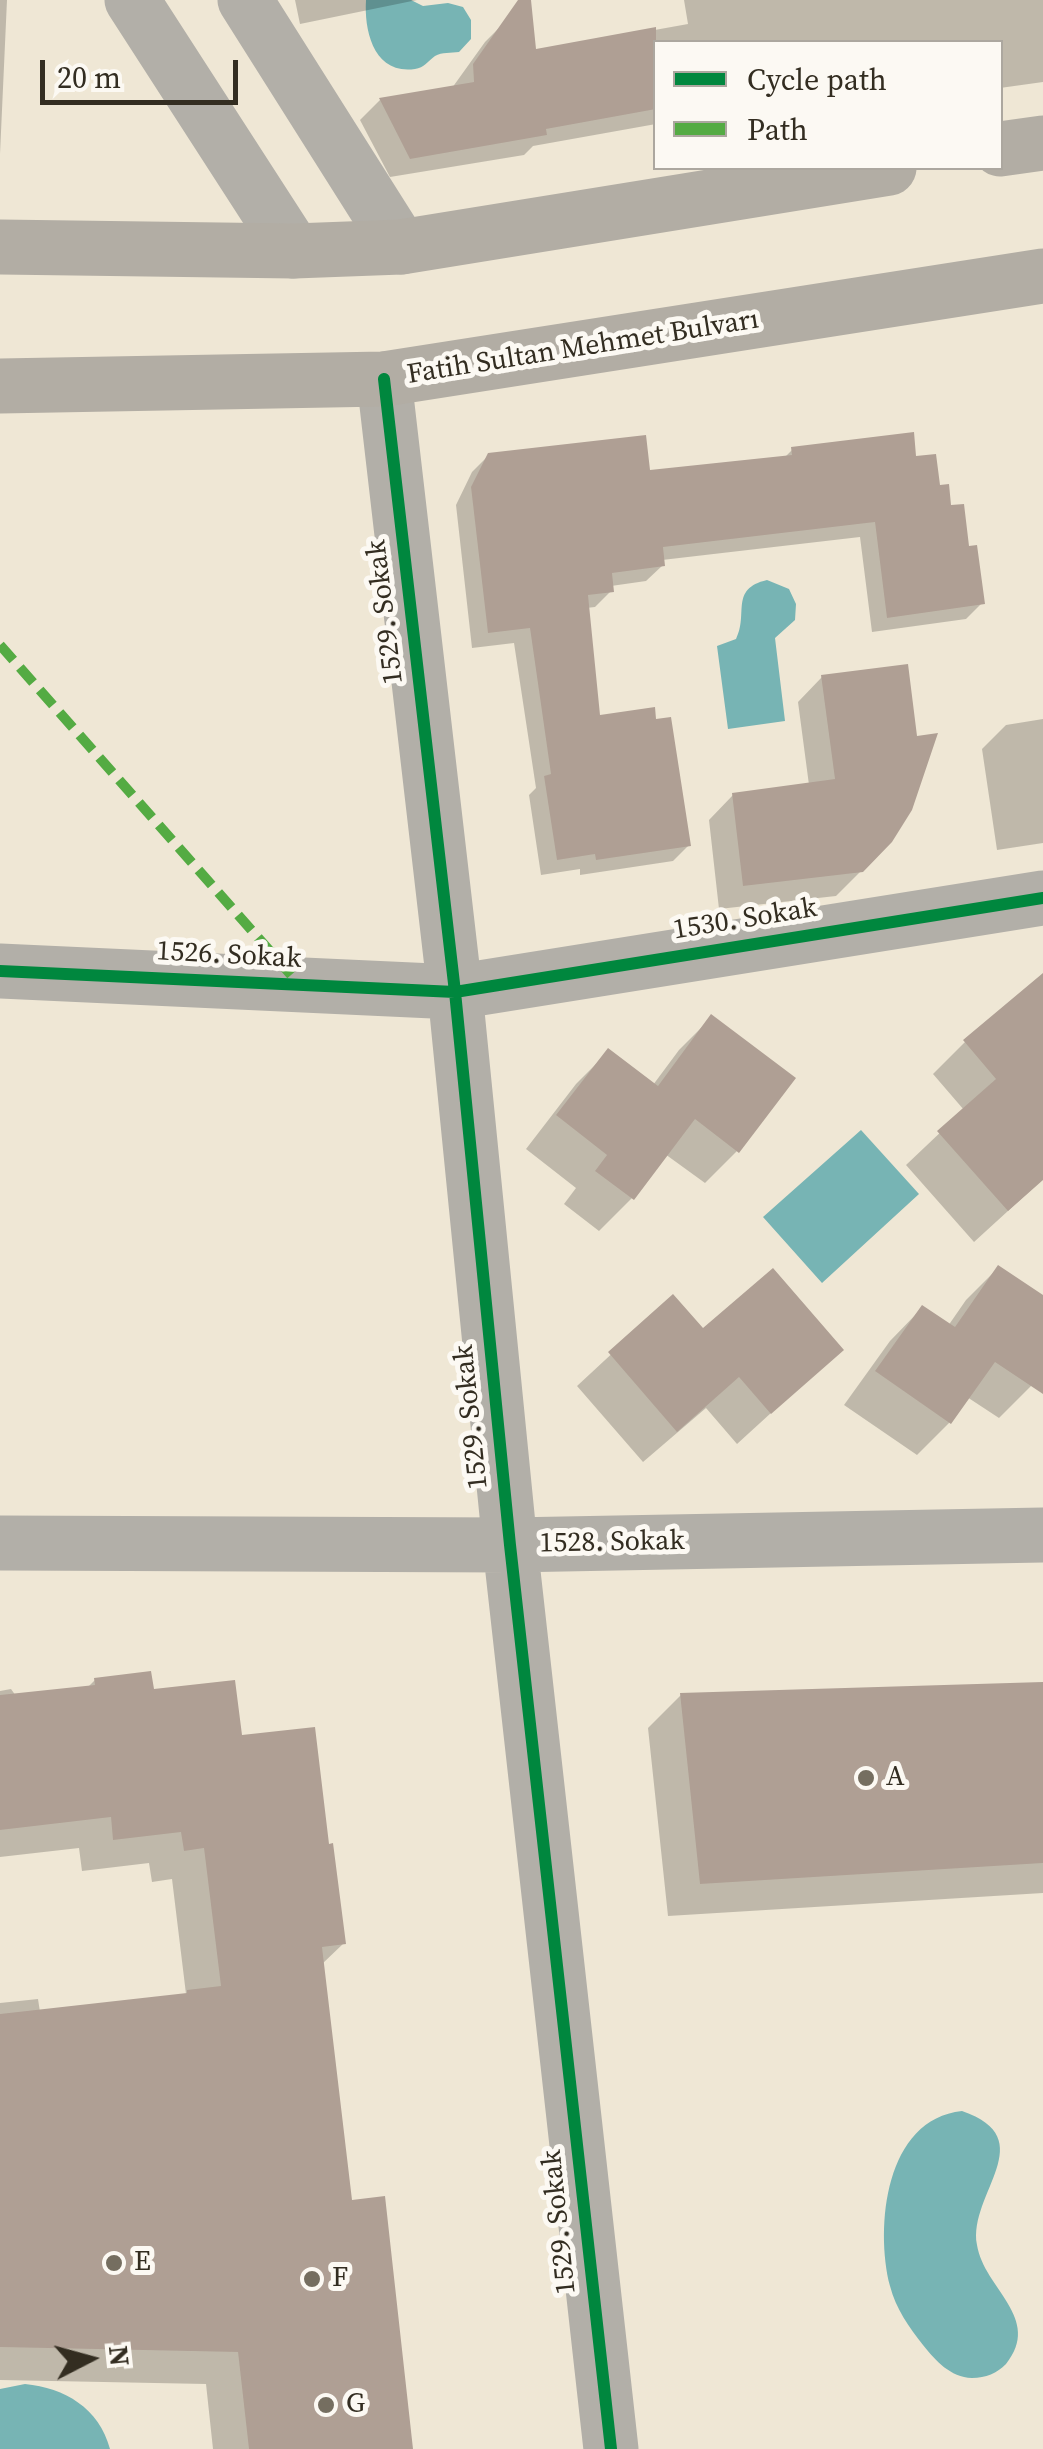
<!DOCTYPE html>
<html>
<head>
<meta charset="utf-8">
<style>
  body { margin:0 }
  #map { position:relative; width:1043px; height:2449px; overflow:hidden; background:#efe7d5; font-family:"Source Serif 4",serif }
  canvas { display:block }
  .legend { position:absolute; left:653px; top:40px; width:350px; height:130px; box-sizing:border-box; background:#fcf9f3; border:2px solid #aca79f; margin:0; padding:12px 18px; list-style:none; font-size:30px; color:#332d21 }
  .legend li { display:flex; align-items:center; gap:20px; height:50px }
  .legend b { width:50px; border:2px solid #aca79f }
  .north { position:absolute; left:40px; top:2309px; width:100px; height:100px; -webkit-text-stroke:8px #fcf9f3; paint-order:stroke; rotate:84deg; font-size:28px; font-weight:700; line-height:40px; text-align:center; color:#332d21 }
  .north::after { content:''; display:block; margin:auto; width:35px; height:45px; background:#332d21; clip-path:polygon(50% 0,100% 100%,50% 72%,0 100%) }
  .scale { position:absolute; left:40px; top:60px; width:198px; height:45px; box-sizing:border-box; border:5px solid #332d21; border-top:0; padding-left:12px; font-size:30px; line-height:35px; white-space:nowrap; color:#332d21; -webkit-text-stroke:8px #fcf9f3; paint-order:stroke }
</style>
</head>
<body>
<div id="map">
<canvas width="1043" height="2449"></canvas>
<ul class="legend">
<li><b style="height:12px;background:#00873e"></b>Cycle path</li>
<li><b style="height:12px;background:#54ab43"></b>Path</li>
</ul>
<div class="north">N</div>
<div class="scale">20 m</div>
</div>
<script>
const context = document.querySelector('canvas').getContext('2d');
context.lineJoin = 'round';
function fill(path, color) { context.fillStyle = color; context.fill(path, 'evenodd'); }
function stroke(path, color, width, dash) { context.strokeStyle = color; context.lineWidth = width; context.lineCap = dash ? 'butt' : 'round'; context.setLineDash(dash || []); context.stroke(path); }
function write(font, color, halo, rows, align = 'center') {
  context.font = font + ' "Source Serif 4",serif'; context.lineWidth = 10; context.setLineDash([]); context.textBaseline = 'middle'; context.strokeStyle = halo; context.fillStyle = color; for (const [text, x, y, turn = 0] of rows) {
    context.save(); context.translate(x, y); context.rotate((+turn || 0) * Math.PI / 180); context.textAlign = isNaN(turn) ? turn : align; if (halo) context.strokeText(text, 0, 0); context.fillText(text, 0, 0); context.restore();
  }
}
fill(new Path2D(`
  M366 0H411L423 6 448 3 463 7 471 20V39L459 52C451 53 442 52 435 56 428 61 424 68 415 69 374 75 364 31 366 0Z
  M767 580 789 589 796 604 795 620 775 638 785 721 728 729 717 646 736 639C749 614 729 589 767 580Z
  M861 1130 919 1194 822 1283 763 1217Z
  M962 2111C1043 2139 968 2193 977 2245 984 2289 1043 2318 1006 2364 997 2373 986 2378 972 2378 950 2377 936 2361 923 2345 909 2327 896 2309 890 2286 875 2227 885 2119 962 2111Z
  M25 2384C65 2388 99 2408 110 2449H0V2389Z`), '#77b4b4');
fill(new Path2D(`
  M0 0H7L0 154Z
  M295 0H417L300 24Z
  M684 0H1043V82L1000 88V42H656V124L533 146 524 155 390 177 360 120 380 100 452 88 485 42 503 24 510 56 688 24Z
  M792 450 914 459 938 488 949 508 967 549 982 603 966 619 872 632 860 537 662 560 663 565 646 581 611 586V591L595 607 586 608 598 718 689 845 673 861 580 875V869L541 875 529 795 536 788 514 643 472 648 456 505 472 472 489 455 647 473 783 459Z
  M822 677 861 871 836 896 719 909 709 820 733 795 809 785 798 702Z
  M1043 719V843L997 850 982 749 1006 725Z
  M1043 1001V1179L974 1242 906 1165 964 1110 933 1074 965 1042Z
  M711 1018 737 1151 705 1183 665 1154 632 1198 599 1231 564 1204 576 1188 526 1149 576 1084 608 1052 653 1085 679 1050Z
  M998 1268 1043 1298V1369L1031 1386 999 1418 967 1397 949 1423 917 1455 844 1405 890 1341 922 1308 948 1326 966 1300Z
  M673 1297 703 1331 840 1350 737 1444 706 1408 643 1462 577 1386Z
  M95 1680 152 1692 239 1738 327 1846 344 1943 321 1965 350 2203 410 2449H213L206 2384 0 2380V2003L38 1999 40 2012 186 1994 172 1879 152 1882 149 1863 82 1871 79 1848 0 1857V1691L11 1689 16 1696 87 1688Z
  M1043 1685V1893L668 1916 648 1728 681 1695Z`), '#0003');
fill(new Path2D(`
  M518 0H531L536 49 656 27V109L546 129 547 135 410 159 379 98 474 82 473 64Z
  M914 432 916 456 936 454 940 485 949 484 951 505 964 504 969 546 977 545 985 604 887 618 875 522 663 547 665 566 612 573 614 592 588 595 600 715 655 707 656 719 671 717 691 846 596 860 595 854 557 860 544 776 551 774 530 628 488 633 471 487 488 453 646 435 650 470 792 455 791 447Z
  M908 664 917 736 938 733 912 810 892 842 863 872 743 886 732 793 835 779 821 675Z
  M1043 973V1180L1008 1211 937 1131 996 1079 963 1040Z
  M711 1014 796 1078 739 1153 695 1119 634 1200 595 1171 607 1155 556 1115 608 1048 658 1086Z
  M998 1265 1043 1295V1394L995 1362 951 1424 875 1371 922 1305 955 1327Z
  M773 1268 844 1350 771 1414 739 1377 677 1432 608 1352 673 1294 703 1328Z
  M151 1671 154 1689 235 1680 242 1735 315 1727 329 1844 333 1843 346 1944 322 1947 352 2200 385 2196 413 2449H249L238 2352 0 2347V2014L187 1993V1990L221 1986 204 1848 184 1851 181 1832 113 1840 111 1817 0 1830V1695L95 1685 94 1678Z
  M1043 1682V1863L700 1884 680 1693Z`), '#af9f94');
stroke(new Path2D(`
  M132 0 294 251
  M245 0 401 247
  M384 379 455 992 510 1545 611 2449
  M0 971 455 992 1043 898
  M0 1543 510 1545 1043 1535`), '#b2afa8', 55);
stroke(new Path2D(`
  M1000 149 1043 143
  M0 247 294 251 401 247 889 168
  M0 386 384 379 1043 276`), '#b2ada4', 55);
stroke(new Path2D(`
  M0 645 299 984`), '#54ab43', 10, [20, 10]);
stroke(new Path2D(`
  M384 379 455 992 510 1545 611 2449
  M0 971 455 992 1043 898`), '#00873e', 12);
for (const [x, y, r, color] of [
  [866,1778,10,"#756e60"],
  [114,2263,10,"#756e60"],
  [312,2279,10,"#756e60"],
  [326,2405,10,"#756e60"]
]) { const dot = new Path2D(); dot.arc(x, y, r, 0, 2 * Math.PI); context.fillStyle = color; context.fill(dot); stroke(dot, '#fcf9f3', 4); }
write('28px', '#332d21', '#fcf9f3', [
  ["Fatih Sultan Mehmet Bulvarı",583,348,-9],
  ["1529. Sokak",386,612,-97],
  ["1530. Sokak",745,920,-9],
  ["1526. Sokak",229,956,3],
  ["1529. Sokak",472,1417,-96],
  ["1528. Sokak",612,1543,-1],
  ["1529. Sokak",560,2222,-96]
]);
write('28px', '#332d21', '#fcf9f3', [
  ["A",886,1778],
  ["E",134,2263],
  ["F",332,2279],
  ["G",346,2405]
], 'left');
</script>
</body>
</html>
